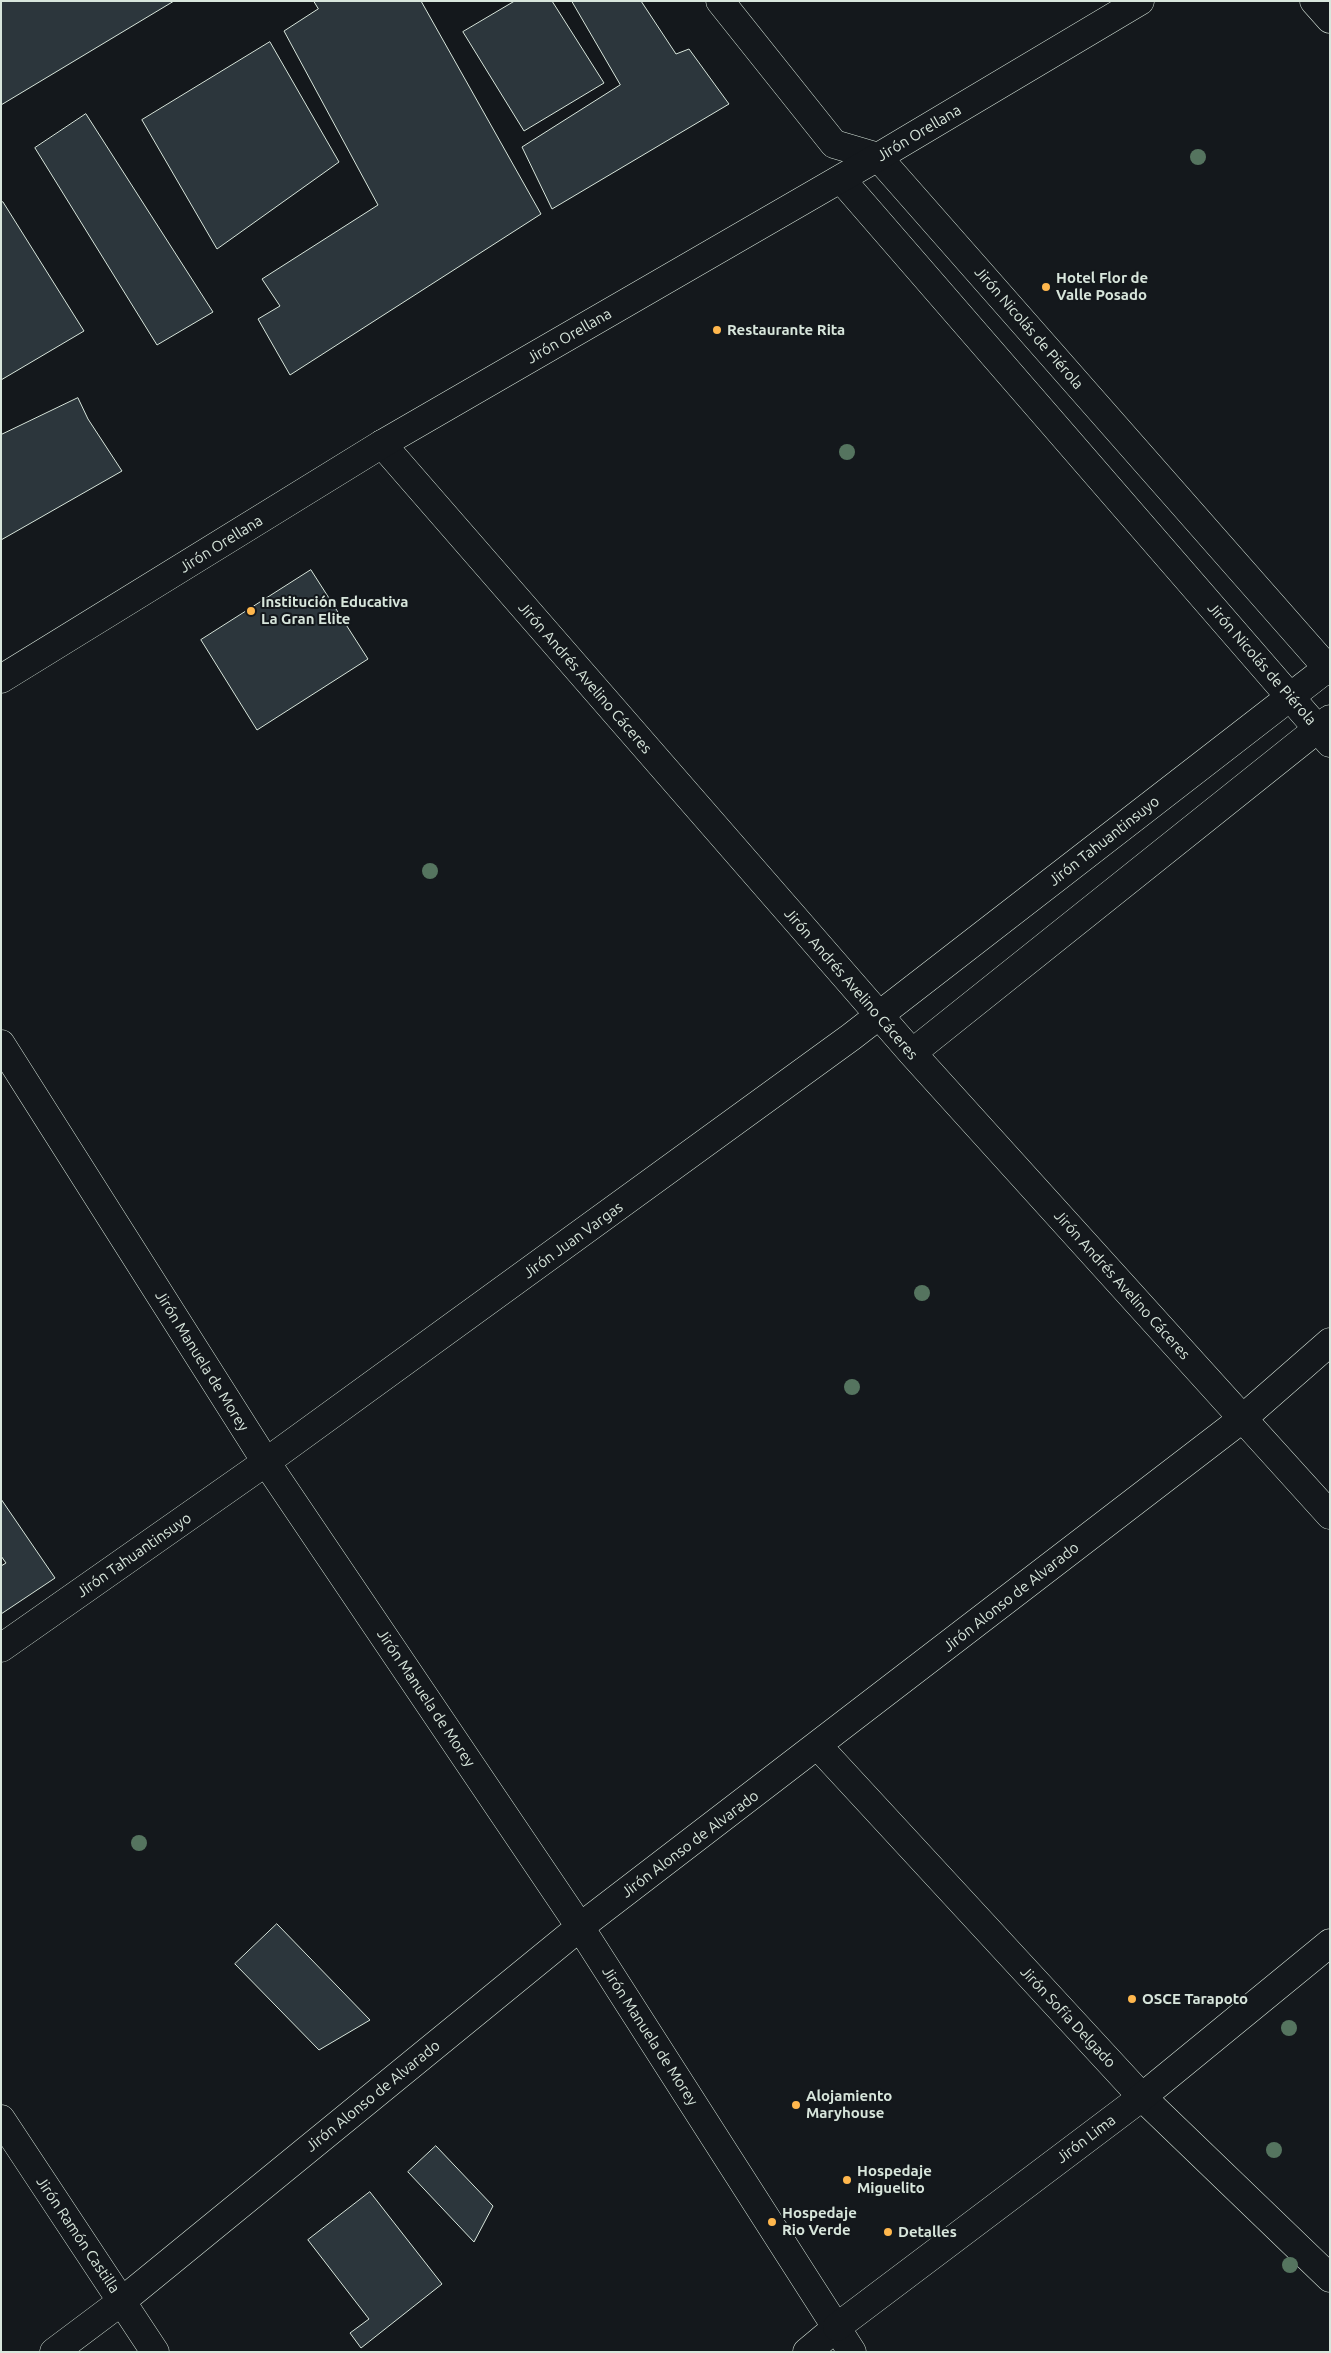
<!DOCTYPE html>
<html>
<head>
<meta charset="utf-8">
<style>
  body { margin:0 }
  #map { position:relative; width:1331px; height:2353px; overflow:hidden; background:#14181c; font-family:Ubuntu,sans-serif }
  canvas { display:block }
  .frame { position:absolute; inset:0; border:2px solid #d8e6dc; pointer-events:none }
</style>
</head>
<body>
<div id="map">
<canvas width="1331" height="2353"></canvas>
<div class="frame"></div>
</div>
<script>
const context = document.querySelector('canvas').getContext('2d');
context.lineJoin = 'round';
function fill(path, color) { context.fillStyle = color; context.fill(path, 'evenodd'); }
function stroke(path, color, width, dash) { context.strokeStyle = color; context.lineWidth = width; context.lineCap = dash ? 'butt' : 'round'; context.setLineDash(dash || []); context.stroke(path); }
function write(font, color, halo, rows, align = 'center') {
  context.font = font + ' Ubuntu,sans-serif'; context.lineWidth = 4; context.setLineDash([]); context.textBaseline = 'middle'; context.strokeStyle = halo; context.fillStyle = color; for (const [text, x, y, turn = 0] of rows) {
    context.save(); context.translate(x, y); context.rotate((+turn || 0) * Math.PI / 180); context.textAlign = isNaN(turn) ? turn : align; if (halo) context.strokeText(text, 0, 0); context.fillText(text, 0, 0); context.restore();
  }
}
const building = new Path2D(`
  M1 1H174L1 105Z
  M314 1H421L541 214 290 375 258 319 280 306 262 279 378 205 284 31 318 9Z
  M515 1H552L604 83 524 131 463 32Z
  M572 1H641L676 54 689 49 729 104 552 209 522 147 620 85Z
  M270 42 339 162 217 249 142 120Z
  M86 114 213 312 157 345 35 148Z
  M3 202 84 331 1 380V203Z
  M78 398 88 419 122 471 1 540V435Z
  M311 570 368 659 257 730 201 640Z
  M1 1499 55 1578 1 1614V1566L6 1563 1 1556Z
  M277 1924 370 2020 319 2050 235 1964Z
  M436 2146 493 2206 474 2242 408 2172Z
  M370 2192 442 2284 361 2348 350 2333 369 2319 308 2240Z`);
fill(building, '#2c363c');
stroke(building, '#d8e6dc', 1);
const minor = new Path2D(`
  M720 1 834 144 878 157 1330 671
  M1314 1 1330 19
  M841 179 1330 743
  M382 444 912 1053 1330 1515
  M1 1044 266 1462 580 1927 852 2352
  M912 1053 1330 719
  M1 1648 266 1462 851 1037 1330 666
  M818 1746 1142 2097 1330 2278
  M1 2119 155 2352
  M54 2352 122 2301 580 1927 1242 1419 1330 1342
  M807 2352 837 2327`);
const major = new Path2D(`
  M1 679 382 444 878 157 1140 1
  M837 2327 1142 2097 1330 1943`);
stroke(minor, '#d8e6dc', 29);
stroke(major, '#d8e6dc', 29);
stroke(minor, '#14181c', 28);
stroke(major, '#14181c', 28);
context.fillStyle = '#55745f';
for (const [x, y] of [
  [1198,157],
  [847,452],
  [430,871],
  [922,1293],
  [852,1387],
  [139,1843],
  [1289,2028],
  [1274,2150],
  [1290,2265]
]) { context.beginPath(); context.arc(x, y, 8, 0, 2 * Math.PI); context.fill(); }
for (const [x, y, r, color] of [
  [1046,287,5,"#ffb74d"],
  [717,330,5,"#ffb74d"],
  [251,611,5,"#ffb74d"],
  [1132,1999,5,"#ffb74d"],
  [796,2105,5,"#ffb74d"],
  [847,2180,5,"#ffb74d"],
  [772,2222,5,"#ffb74d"],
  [888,2232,5,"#ffb74d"]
]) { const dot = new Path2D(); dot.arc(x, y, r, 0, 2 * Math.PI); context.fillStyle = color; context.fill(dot); stroke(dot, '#14181c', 2); }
write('15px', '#d8e6dc', '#14181c', [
  ["Jirón Orellana",919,133,-31],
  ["Jirón Nicolás de Piérola",1029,328,49],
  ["Jirón Orellana",569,336,-30],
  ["Jirón Orellana",221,544,-32],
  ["Jirón Nicolás de Piérola",1262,664,49],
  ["Jirón Andrés Avelino Cáceres",585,678,49],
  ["Jirón Tahuantinsuyo",1104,841,-38],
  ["Jirón Andrés Avelino Cáceres",851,984,49],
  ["Jirón Juan Vargas",573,1240,-36],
  ["Jirón Andrés Avelino Cáceres",1122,1285,48],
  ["Jirón Manuela de Morey",202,1361,58],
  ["Jirón Tahuantinsuyo",134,1555,-35],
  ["Jirón Alonso de Alvarado",1011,1597,-38],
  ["Jirón Manuela de Morey",426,1698,56],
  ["Jirón Alonso de Alvarado",690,1844,-37],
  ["Jirón Sofía Delgado",1068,2017,47],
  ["Jirón Manuela de Morey",650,2036,57],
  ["Jirón Alonso de Alvarado",373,2096,-39],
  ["Jirón Lima",1086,2139,-37],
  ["Jirón Ramón Castilla",78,2235,56]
]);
write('bold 15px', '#d8e6dc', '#14181c', [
  ["Hotel Flor de",1056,278],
  ["Valle Posado",1056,295],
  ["Restaurante Rita",727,330],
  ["Institución Educativa",261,602],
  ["La Gran Elite",261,619],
  ["OSCE Tarapoto",1142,1999],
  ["Alojamiento",806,2096],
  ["Maryhouse",806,2113],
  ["Hospedaje",857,2171],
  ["Miguelito",857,2188],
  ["Hospedaje",782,2213],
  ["Rio Verde",782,2230],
  ["Detalles",898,2232]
], 'left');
</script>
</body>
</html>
